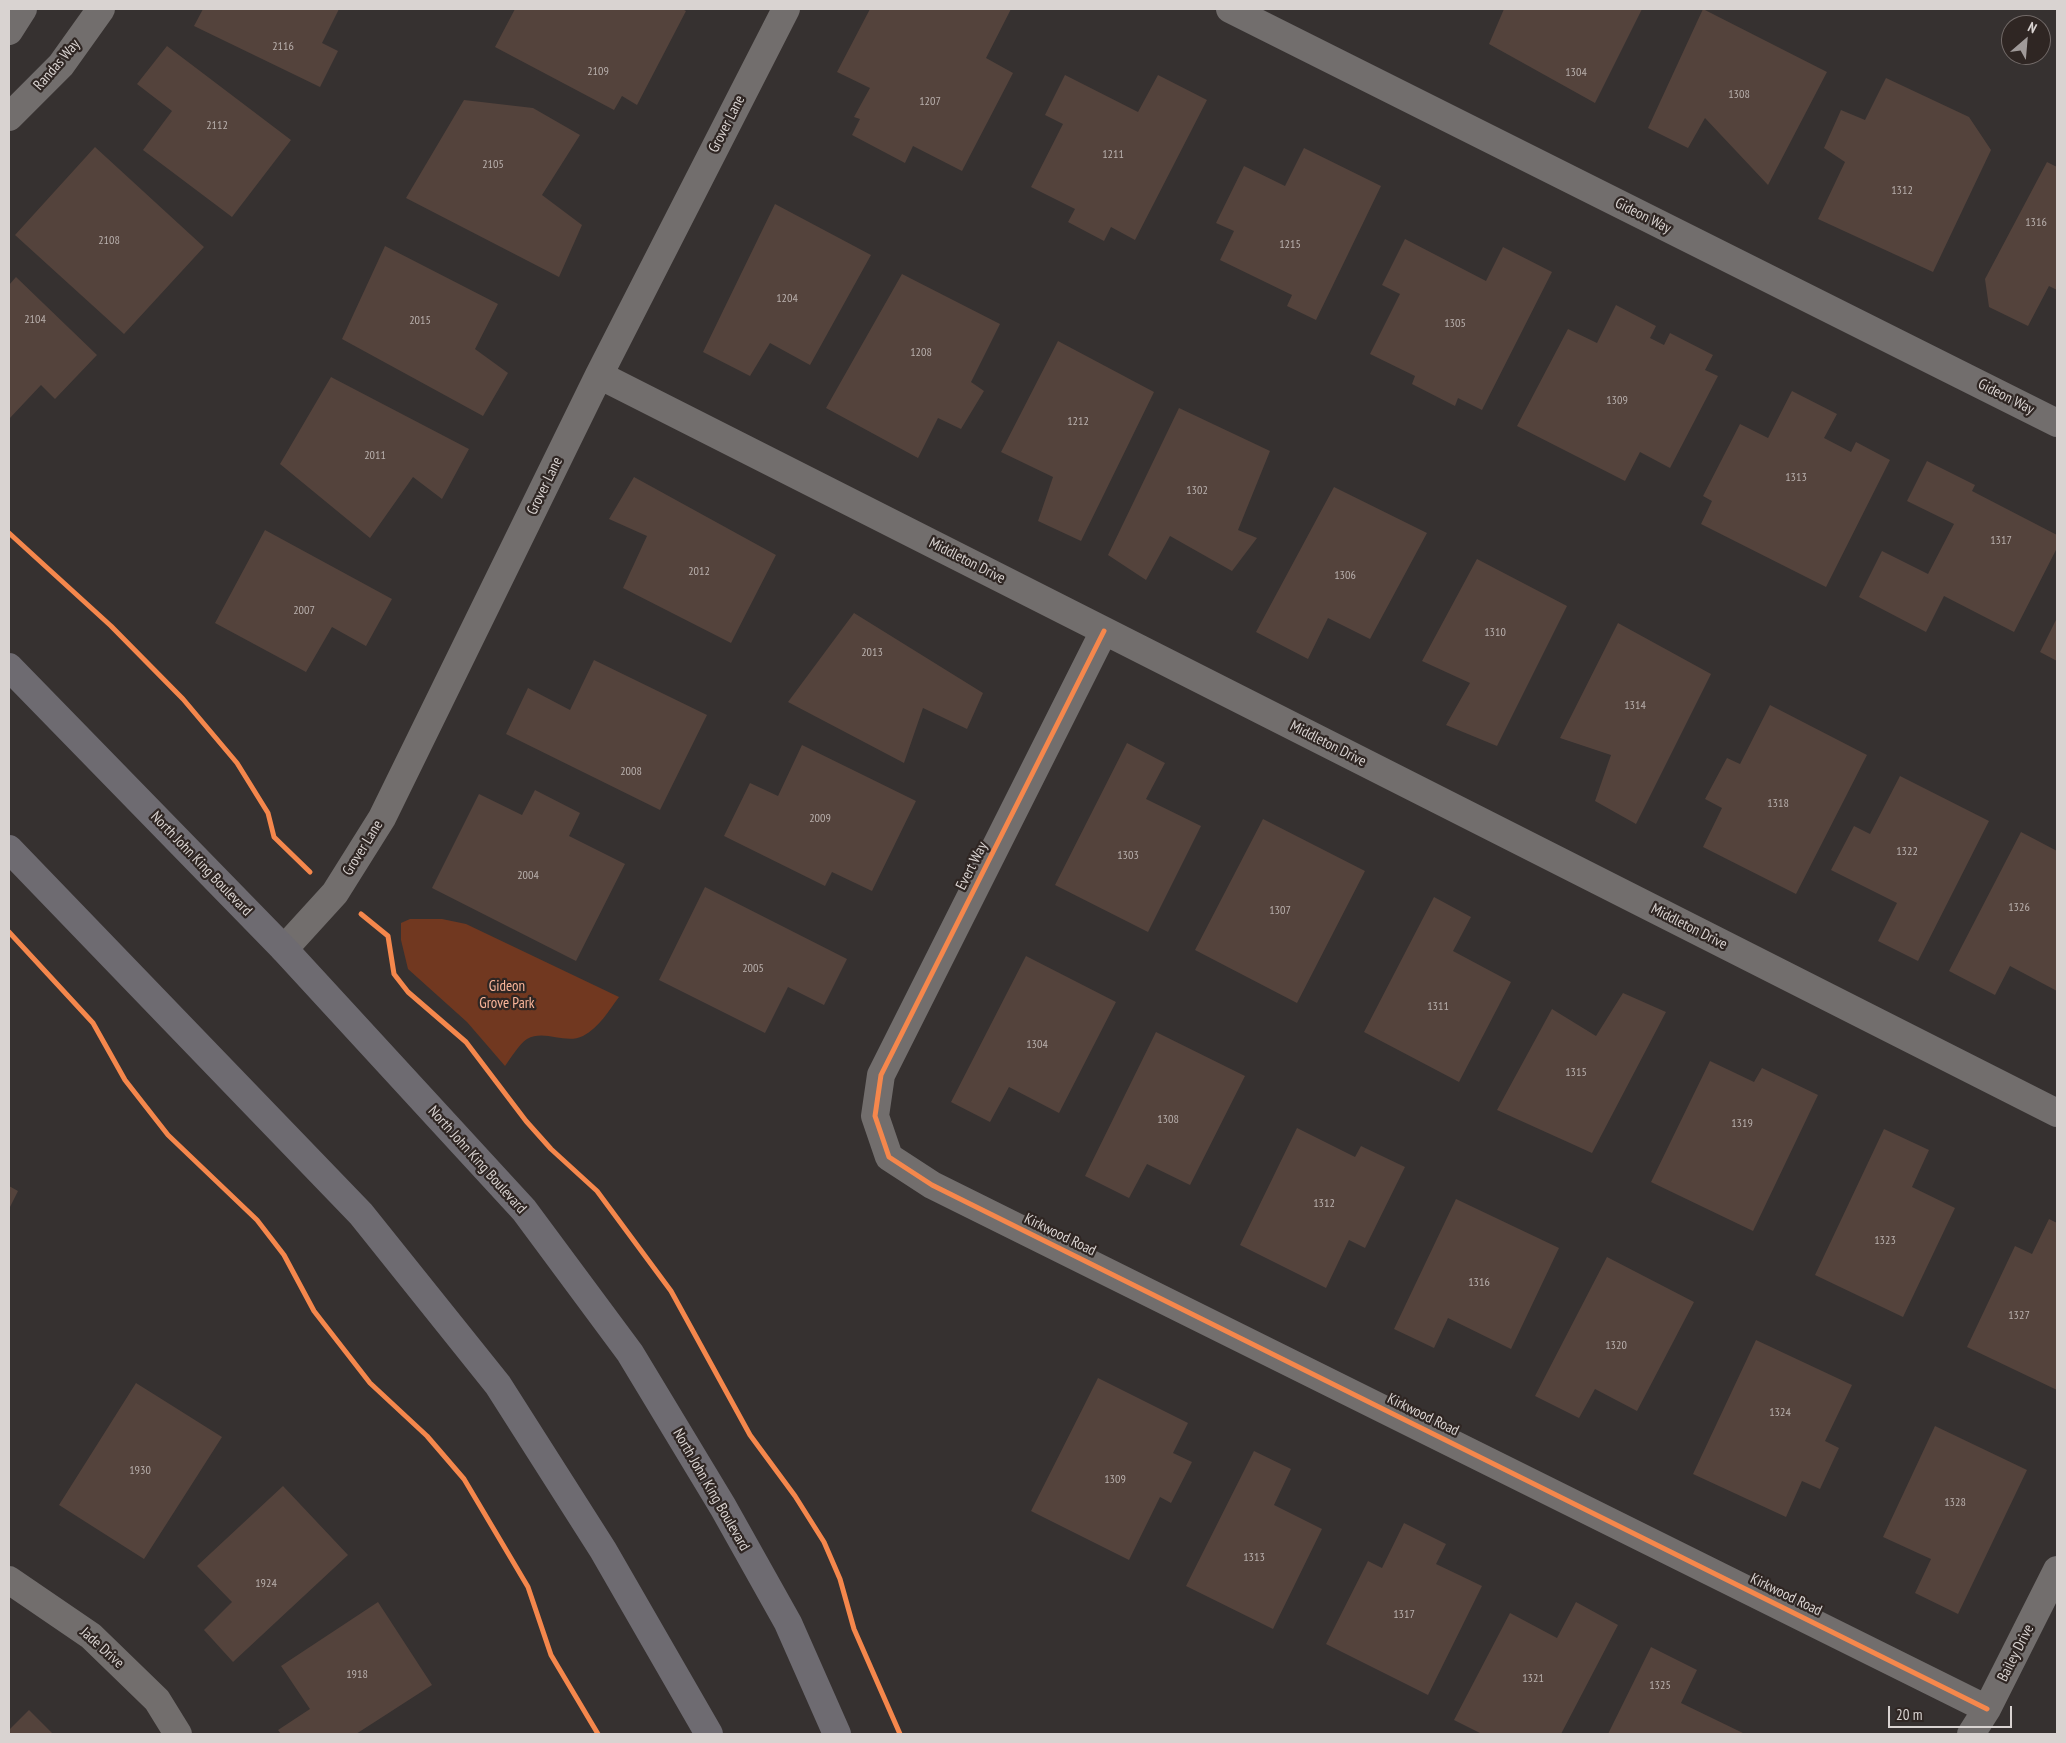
<!DOCTYPE html>
<html>
<head>
<meta charset="utf-8">
<style>
  body { margin:0 }
  #map { position:relative; width:2066px; height:1743px; overflow:hidden; background:#363130; font-family:"PT Sans Narrow",sans-serif }
  canvas { display:block }
  .frame { position:absolute; inset:0; border:10px solid #d9d3d1; pointer-events:none }
  .north { position:absolute; left:2001px; top:15px; width:50px; height:50px; box-sizing:border-box; background:#2f2623; border:1px solid #736b69; border-radius:50%; rotate:27deg; font-size:14px; font-weight:700; line-height:20px; text-align:center; color:#d9d3d1 }
  .north::after { content:''; display:block; margin:auto; width:18px; height:22px; background:#a09a99; clip-path:polygon(50% 0,100% 100%,50% 72%,0 100%) }
  .scale { position:absolute; left:1888px; top:1706px; width:124px; height:22px; box-sizing:border-box; border:2px solid #d9d3d1; border-top:0; padding-left:6px; font-size:15px; line-height:18px; white-space:nowrap; color:#d9d3d1; -webkit-text-stroke:4px #2f2623; paint-order:stroke }
</style>
</head>
<body>
<div id="map">
<canvas width="2066" height="1743"></canvas>
<div class="frame"></div>
<div class="north">N</div>
<div class="scale">20 m</div>
</div>
<script>
const context = document.querySelector('canvas').getContext('2d');
context.lineJoin = 'round';
function fill(path, color) { context.fillStyle = color; context.fill(path, 'evenodd'); }
function stroke(path, color, width, dash) { context.strokeStyle = color; context.lineWidth = width; context.lineCap = dash ? 'butt' : 'round'; context.setLineDash(dash || []); context.stroke(path); }
function write(font, color, halo, rows, align = 'center') {
  context.font = font + ' "PT Sans Narrow",sans-serif'; context.lineWidth = 4.5; context.setLineDash([]); context.textBaseline = 'middle'; context.strokeStyle = halo; context.fillStyle = color; for (const [text, x, y, turn = 0] of rows) {
    context.save(); context.translate(x, y); context.rotate((+turn || 0) * Math.PI / 180); context.textAlign = isNaN(turn) ? turn : align; if (halo) context.strokeText(text, 0, 0); context.fillText(text, 0, 0); context.restore();
  }
}
fill(new Path2D(`
  M410 919H442L466 924 619 997C609 1010 599 1028 583 1036 565 1045 545 1029 527 1039 519 1044 511 1058 505 1066L467 1022 408 969 401 940V923Z`), '#713820');
fill(new Path2D(`
  M203 9H339L322 43 338 51 320 87 194 26Z
  M515 9H682L686 11 637 105 622 96 614 110 495 47Z
  M870 9H1011L986 58 1013 73 962 171 913 146 905 163 852 135 860 119 854 117 870 88 837 72Z
  M1504 9H1642L1595 103 1489 44Z
  M1703 9 1827 72 1768 185 1705 118 1688 148 1648 128Z
  M167 46 291 140 232 217 143 150 172 111 137 84Z
  M1065 75 1138 112 1158 75 1207 100 1135 240 1111 227 1104 241 1068 222 1075 209 1031 187 1063 124 1045 115Z
  M1886 78 1969 117 1991 150 1933 272 1818 219 1845 162 1824 148 1841 110 1865 120Z
  M464 100 533 108 580 135 542 195 582 225 559 277 406 198Z
  M95 147 204 247 124 334 15 235Z
  M1304 148 1381 186 1316 320 1287 306 1292 295 1220 260 1234 231 1216 223 1244 166 1285 186Z
  M2047 162 2057 167V290L2049 286 2028 326 1989 307 1985 279Z
  M775 204 871 255 810 365 770 343 750 376 703 352Z
  M1405 239 1486 281 1503 247 1552 272 1482 410 1458 398 1455 406 1412 384 1415 376 1370 354 1400 294 1382 285Z
  M385 246 498 304 475 349 508 373 483 416 342 339Z
  M902 274 1000 324 971 382 984 391 961 429 938 418 918 458 826 408Z
  M16 277 97 355 55 399 41 385 9 419V285Z
  M1616 305 1656 326 1650 338 1664 345 1670 333 1713 355 1705 370 1718 376 1670 468 1640 452 1625 481 1517 426 1568 329 1597 343Z
  M1058 341 1154 392 1081 541 1038 521 1053 477 1001 452Z
  M331 377 469 449 442 499 413 477 370 538 280 464Z
  M1792 391 1837 414 1824 438 1851 452 1856 442 1890 460 1826 587 1701 524 1712 501 1703 496 1740 424 1768 438Z
  M1179 408 1270 451 1238 530 1257 538 1232 571 1170 536 1146 580 1108 555Z
  M1927 461 1975 485 1972 491 2057 535V548L2014 632 1944 596 1926 632 1859 597 1882 551 1928 574 1954 524 1907 501Z
  M634 477 776 555 731 643 623 588 647 536 609 519Z
  M1334 487 1427 533 1370 639 1328 618 1308 659 1256 632Z
  M265 530 392 599 366 646 332 627 306 672 215 623Z
  M1477 559 1567 606 1497 746 1446 725 1470 683 1422 661Z
  M854 613 983 693 967 729 923 708 904 763 788 702Z
  M2057 618V661L2040 652Z
  M1618 623 1711 674 1636 824 1595 801 1611 755 1560 738Z
  M594 660 707 715 660 810 506 734 528 688 570 710Z
  M1770 705 1867 755 1796 894 1703 847 1722 808 1705 799 1727 758 1740 764Z
  M1127 743 1165 763 1146 799 1201 826 1148 932 1055 885Z
  M802 745 916 801 872 891 832 872 825 886 724 836 750 783 778 796Z
  M1900 776 1989 821 1918 961 1878 941 1897 903 1831 870 1854 826 1870 834Z
  M535 790 580 813 569 836 625 864 576 961 432 888 479 794 522 815Z
  M1263 819 1365 871 1297 1003 1195 950Z
  M2021 832 2057 851V991L2010 966 1995 995 1949 971Z
  M705 887 847 959 824 1005 788 987 765 1033 659 980Z
  M1434 897 1471 917 1453 951 1511 982 1459 1082 1364 1032Z
  M1026 956 1116 1002 1059 1113 1009 1087 990 1122 951 1102Z
  M1623 993 1666 1012 1592 1153 1497 1110 1552 1009 1596 1036Z
  M1156 1032 1245 1076 1190 1185 1147 1164 1129 1198 1085 1176Z
  M1710 1061 1754 1082 1762 1068 1818 1095 1753 1231 1651 1182Z
  M1297 1128 1355 1157 1361 1146 1405 1167 1365 1248 1349 1240 1326 1288 1240 1245Z
  M1884 1129 1929 1150 1912 1187 1955 1208 1903 1317 1815 1275Z
  M9 1186 18 1191 9 1209Z
  M1456 1199 1559 1248 1511 1349 1448 1318 1434 1348 1394 1329Z
  M2049 1219 2057 1223V1390L1967 1347 2015 1246 2032 1254Z
  M1607 1257 1694 1302 1637 1411 1595 1389 1579 1418 1535 1396Z
  M1756 1340 1852 1385 1825 1441 1839 1448 1820 1489 1802 1481 1786 1517 1693 1474Z
  M1098 1378 1188 1423 1173 1453 1192 1462 1171 1503 1160 1497 1129 1560 1031 1511Z
  M136 1383 222 1437 144 1559 59 1505Z
  M1935 1426 2027 1470 1958 1614 1915 1593 1931 1559 1883 1537Z
  M1254 1451 1291 1469 1274 1505 1322 1529 1273 1629 1186 1586Z
  M283 1486 348 1555 233 1662 204 1630 232 1602 197 1566Z
  M1404 1523 1446 1544 1436 1564 1482 1586 1428 1695 1326 1644 1368 1561 1382 1568Z
  M378 1602 432 1685 356 1734H281L278 1730 310 1709 281 1666Z
  M1576 1602 1618 1625 1561 1734H1482L1454 1720 1510 1613 1557 1638Z
  M1651 1647 1697 1670 1681 1703 1745 1734H1608Z
  M29 1710 53 1734H9V1730Z`), '#54433c');
stroke(new Path2D(`
  M1230 9 2057 423
  M9 31 23 9
  M9 117 61 65 101 9
  M599 375 2057 1113
  M1104 631 881 1075 875 1116 889 1157 932 1185 1987 1709
  M284 949 335 893 382 818 599 375 786 9
  M9 1580 91 1636 157 1700 178 1734
  M1971 1734 1987 1709 2057 1570`), '#726e6d', 28);
stroke(new Path2D(`
  M9 667 284 949 524 1210 630 1353 723 1507 788 1623 837 1734
  M9 849 361 1214 498 1385 603 1550 709 1734`), '#6e6b71', 28);
stroke(new Path2D(`
  M9 533 111 626 183 699 237 763 268 813 274 837 310 872
  M1104 631 881 1075 875 1116 889 1157 932 1185 1987 1709
  M361 914 388 936 394 974 408 992 466 1042 526 1121 551 1149 597 1191 671 1291 750 1435 795 1496 824 1542 840 1579 854 1629 900 1734
  M9 932 93 1023 125 1080 168 1135 257 1220 284 1255 314 1311 370 1383 427 1436 464 1479 528 1587 551 1655 598 1734`), '#f5874c', 5);
write('12px', '#b8afac', null, [
  ["2116",283,47],
  ["2109",598,72],
  ["1304",1576,73],
  ["1308",1739,95],
  ["1207",930,102],
  ["2112",217,126],
  ["1211",1113,155],
  ["2105",493,165],
  ["1312",1902,191],
  ["1316",2036,223],
  ["2108",109,241],
  ["1215",1290,245],
  ["1204",787,299],
  ["2104",35,320],
  ["2015",420,321],
  ["1305",1455,324],
  ["1208",921,353],
  ["1309",1617,401],
  ["1212",1078,422],
  ["2011",375,456],
  ["1313",1796,478],
  ["1302",1197,491],
  ["1317",2001,541],
  ["2012",699,572],
  ["1306",1345,576],
  ["2007",304,611],
  ["1310",1495,633],
  ["2013",872,653],
  ["1314",1635,706],
  ["2008",631,772],
  ["1318",1778,804],
  ["2009",820,819],
  ["1322",1907,852],
  ["1303",1128,856],
  ["2004",528,876],
  ["1326",2019,908],
  ["1307",1280,911],
  ["2005",753,969],
  ["1311",1438,1007],
  ["1304",1037,1045],
  ["1315",1576,1073],
  ["1308",1168,1120],
  ["1319",1742,1124],
  ["1312",1324,1204],
  ["1323",1885,1241],
  ["1316",1479,1283],
  ["1327",2019,1316],
  ["1320",1616,1346],
  ["1324",1780,1413],
  ["1930",140,1471],
  ["1309",1115,1480],
  ["1328",1955,1503],
  ["1313",1254,1558],
  ["1924",266,1584],
  ["1317",1404,1615],
  ["1918",357,1675],
  ["1321",1533,1679],
  ["1325",1660,1686]
]);
write('15px', '#d9d3d1', '#2f2623', [
  ["Randas Way",57,65,-49],
  ["Grover Lane",727,124,-63],
  ["Gideon Way",1643,216,27],
  ["Gideon Way",2006,397,27],
  ["Grover Lane",545,486,-64],
  ["Middleton Drive",967,561,27],
  ["Middleton Drive",1328,744,27],
  ["Grover Lane",363,848,-58],
  ["North John King Boulevard",201,864,46],
  ["Evert Way",972,866,-63],
  ["Middleton Drive",1689,927,27],
  ["North John King Boulevard",477,1160,48],
  ["Kirkwood Road",1060,1235,26],
  ["Kirkwood Road",1423,1415,26],
  ["North John King Boulevard",711,1490,60],
  ["Kirkwood Road",1786,1595,26],
  ["Jade Drive",102,1648,42],
  ["Bailey Drive",2016,1653,-63]
]);
write('15px', '#fab599', '#2f2623', [
  ["Gideon",507,987],
  ["Grove Park",507,1004]
]);
</script>
</body>
</html>
